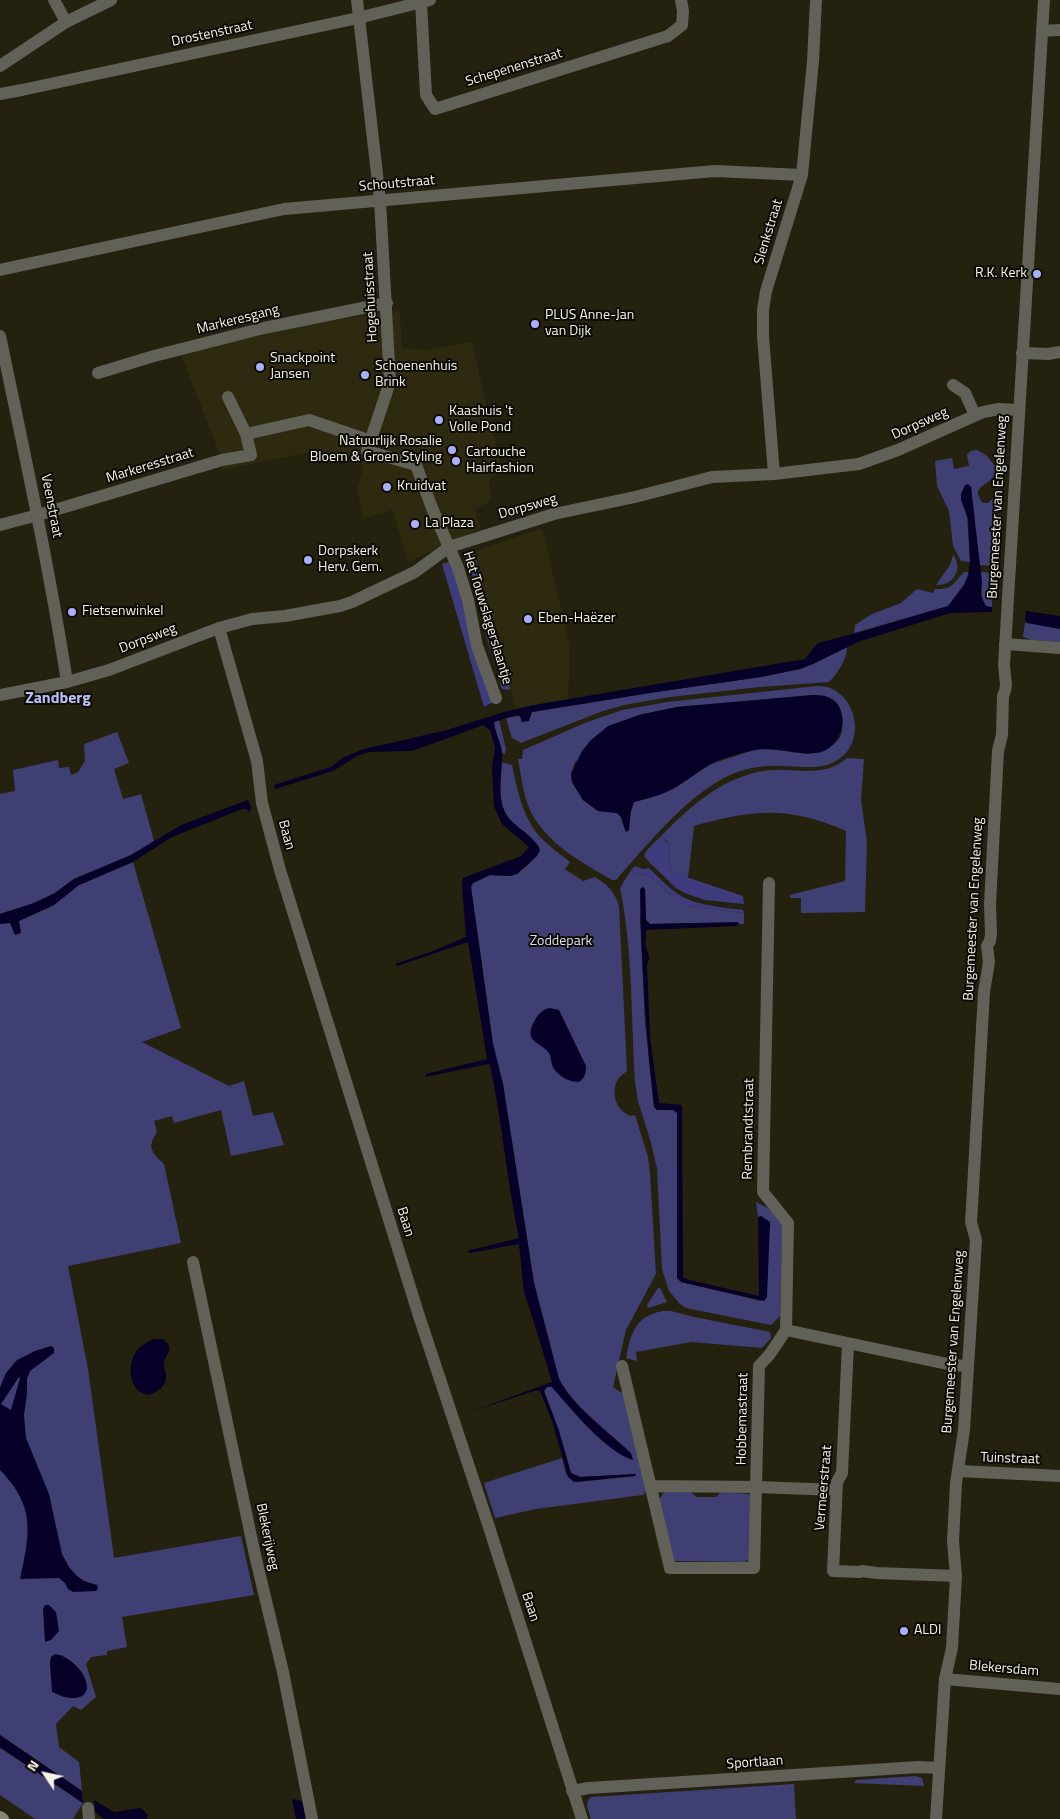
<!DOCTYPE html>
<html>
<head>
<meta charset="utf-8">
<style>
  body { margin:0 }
  #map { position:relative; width:1060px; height:1819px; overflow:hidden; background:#24210f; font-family:"Titillium Web",sans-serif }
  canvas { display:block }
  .north { position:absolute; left:20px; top:1749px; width:50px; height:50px; -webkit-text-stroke:4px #0c0a04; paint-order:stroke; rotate:304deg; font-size:14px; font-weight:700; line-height:20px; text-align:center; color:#f5f3e7 }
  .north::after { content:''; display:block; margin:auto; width:18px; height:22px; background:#f5f3e7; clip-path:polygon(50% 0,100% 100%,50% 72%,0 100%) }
</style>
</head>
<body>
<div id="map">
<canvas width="1060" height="1819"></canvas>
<div class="north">N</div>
</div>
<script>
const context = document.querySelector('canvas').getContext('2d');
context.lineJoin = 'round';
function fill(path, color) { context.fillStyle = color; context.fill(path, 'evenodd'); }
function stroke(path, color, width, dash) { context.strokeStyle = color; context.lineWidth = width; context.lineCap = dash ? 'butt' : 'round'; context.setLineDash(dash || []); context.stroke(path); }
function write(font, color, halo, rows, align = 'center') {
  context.font = font + ' "Titillium Web",sans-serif'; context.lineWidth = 4; context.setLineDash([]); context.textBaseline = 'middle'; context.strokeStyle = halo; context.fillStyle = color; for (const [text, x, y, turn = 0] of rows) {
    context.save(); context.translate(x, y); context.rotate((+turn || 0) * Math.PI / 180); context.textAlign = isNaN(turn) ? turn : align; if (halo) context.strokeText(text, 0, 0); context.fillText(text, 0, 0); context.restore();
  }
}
fill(new Path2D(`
  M400 310 402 348 428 350 472 342 502 473 489 479 491 501 474 509 481 528 408 562 393 510 364 518 357 490 364 466 315 451 223 470 221 458 181 354 304 325Z
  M542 528 570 647 568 699 516 710 474 552Z`), '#2e2a10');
fill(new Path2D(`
  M977 450 986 455 996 467C995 469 994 474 994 476 988 486 969 486 983 503H988L992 499H997L993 566 979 565 971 487 967 513 970 562 961 561 953 546 949 511 937 486 935 461 952 458 954 469 968 466H969L967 455 971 451Z
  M953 555C964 569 953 586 936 585L950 565Z
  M964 572H969L964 585 948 606 854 633 855 625 872 614 901 603 917 589 933 593 935 589C953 590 953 583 964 572Z
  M980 572 993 573 992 607H986C979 594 982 586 980 572Z
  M1025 622 1060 629V642L1031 640 1023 637Z
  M847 647C847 659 838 673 829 682L760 687 670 697 624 705 603 711 521 743 512 738 506 718 520 716 522 722 530 716 532 712 656 692 761 677 800 669 813 664Z
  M817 686C852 685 868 734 843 756 825 772 803 766 781 766 768 765 753 767 740 771 693 787 648 844 616 880H612C581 862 545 843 529 808 523 793 521 775 518 759H522L523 750 585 723 622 710 667 702ZM813 695 843 719 842 732 839 739 833 745 809 754 785 750 757 749 711 764 678 786 650 798 634 802 625 831 621 817 617 813 598 811 583 800 572 782 571 774 575 762 639 715 677 707Z
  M499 720 506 749 505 754 502 753 494 726 495 721Z
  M117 732 129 763 114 769 123 799 141 794 154 841 131 855 74 879 55 893 34 903 0 914V794L15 791 13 770 58 760 59 768 69 767 71 775 78 772 85 761 84 744Z
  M847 758 864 759 861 800 867 842 865 912 801 913V898H790V895L845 881 846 831C789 806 753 809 694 826L688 878 671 872 668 842 661 836C685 812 711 787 744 776 757 771 772 769 785 770 808 771 829 774 847 758Z
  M501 762 512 765C518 791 522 816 540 837 549 846 560 854 570 862L565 869 583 881 595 877C607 884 615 892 619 906L627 1071C624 1074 620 1076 618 1079 610 1093 616 1111 631 1116L635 1115 648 1157 650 1174 656 1274 626 1330 613 1387 625 1395 646 1491 643 1495 536 1509 495 1518 484 1483 562 1458 566 1474 578 1482 635 1476 636 1474 580 1477 571 1473 559 1431 544 1391 547 1387H552L588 1427 605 1443 609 1434C592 1418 570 1400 559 1379L534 1283 503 1084 493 1044 471 887 473 883 490 875 510 876 517 874 528 865 540 850 538 845C529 836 517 828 509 819 497 804 501 779 501 762Z
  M133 862 181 1028 142 1042 229 1086 244 1081 253 1116 273 1112 284 1145 231 1156 221 1110 174 1123 172 1116 154 1121 157 1132C147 1147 151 1152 164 1164L181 1243 68 1266 88 1369 114 1558 241 1536 254 1595 122 1617 127 1647 107 1651V1655L91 1657 86 1664 96 1697 81 1710 73 1706 56 1724 59 1747 79 1762 82 1791 0 1735V924L10 923 21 933 19 921 54 905 79 885ZM61 1655C75 1664 90 1674 86 1692L63 1697 53 1692 50 1663 51 1657Z
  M631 870 636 873 651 877 670 894 689 906 744 913V924L694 923 650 924 646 920 645 889 640 918 645 1023 654 1107 657 1110H673L677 1113V1278L681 1282 761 1301 770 1223 761 1216 758 1217 756 1202 768 1208 782 1224 780 1316 771 1325 686 1308 680 1304 669 1291 662 1269 657 1169 651 1143 638 1101 635 1082C631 1017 633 951 620 888Z
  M658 1288H660L667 1302 648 1308 647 1305Z
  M663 1311H671L694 1317 770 1332 771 1338 762 1348 691 1342 636 1352 637 1361 626 1358C631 1333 635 1316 663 1311Z
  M690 1491 696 1497H716L721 1492 749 1494 750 1496 748 1560 745 1562 674 1561 659 1500 664 1492Z
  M0 1748 83 1803 73 1819H35L0 1795Z
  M915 1776 922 1778 924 1786 854 1783 856 1780Z
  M794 1784 796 1819H591C589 1811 584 1803 591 1797Z`), '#3f3f74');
fill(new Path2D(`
  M474 552 510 689 506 690 501 688 500 678 487 639 475 583 465 556Z
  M452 561 493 702 484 707 442 564Z
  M661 836 668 843 671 872 743 896 744 904 705 900 687 894 676 888 650 863 644 856 647 850Z
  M635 866 643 869 649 868C657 876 666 885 675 892 694 906 721 907 743 910L744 913 689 906 677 900 651 877 636 873 631 870Z`), '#3e3c7d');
fill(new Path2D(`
  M968 484 971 487 982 582 981 597 986 606 992 607V612L950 613 858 642 813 664 800 669 761 677 656 692 532 712 529 721 522 722 520 716 516 715 494 722C495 733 501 742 502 752 503 773 495 799 508 817 517 829 534 835 540 850L537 856 517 874 510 876 490 875 473 883 471 887 493 1044 503 1084 534 1283 559 1379C573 1407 609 1432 631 1453L633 1460C607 1453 570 1408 552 1387H547L544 1391 559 1431 571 1473 580 1477 636 1474 635 1476 574 1482 568 1477 552 1421 540 1391 537 1390 470 1412 552 1382 536 1329 524 1292 519 1244 470 1253 467 1251 519 1238C507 1181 502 1122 490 1065L488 1064 425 1077 426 1074 487 1059 468 942 397 966 395 964 433 951 466 937 462 885 463 878 521 856 529 847 502 824 494 806 492 768 495 747 490 730 483 725 429 745 411 751 369 752 357 756 333 771 275 789 274 785 331 767 344 757 364 749 447 730 504 712 534 705 805 659 817 644 822 642 860 632 948 606 964 585 968 576 970 562 968 519 961 500V494L965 485Z
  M1026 611 1060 616V629L1027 623 1025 622Z
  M813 695C817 695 821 695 825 696 850 702 846 740 826 750 807 760 777 745 755 750 741 753 725 757 711 764 699 770 688 780 676 787 663 795 649 798 634 802L631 810 629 830 626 832 621 817 617 813 598 811 583 800 572 782 571 774 582 751 591 740 608 726 639 715 677 707Z
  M248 800 251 808 249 812 246 809H242L172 837 133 862 79 885 54 905 19 921 21 933 15 935 10 923 0 924V914L34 903 55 893 74 879 131 855 181 825Z
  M643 887 645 889 646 920 650 924 738 922 739 924 736 926 646 930C646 935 645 943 646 948 648 954 651 957 647 964L650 1037 659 1103 682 1105 683 1277 689 1280 759 1296 758 1217 761 1216 770 1222 767 1297 764 1301 681 1282 677 1278V1113L673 1110H657L654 1107C646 1035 641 962 640 889Z
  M550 1008 559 1010 586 1066C586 1073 585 1078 579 1082 569 1082 558 1076 553 1067 551 1063 551 1059 550 1055 543 1041 521 1044 535 1020 538 1014 543 1009 550 1008Z
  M153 1339H163L168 1344C172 1353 165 1354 164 1363 163 1367 166 1371 166 1375 167 1386 158 1392 149 1395 145 1394 140 1393 138 1390 127 1380 129 1357 140 1347 144 1344 149 1341 153 1339Z
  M51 1346 54 1348V1353L30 1371 27 1379V1394L24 1415 26 1438 49 1494 62 1554 69 1567 77 1576 84 1581 97 1585 98 1589 96 1591 73 1592 68 1589 65 1583 59 1578 20 1579C30 1533 36 1507 0 1470V1387L6 1373 17 1360 35 1351ZM19 1377 20 1378 11 1410 1 1404Z
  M45 1605H49L56 1612 59 1631 51 1640 45 1642 43 1609Z
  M55 1654C81 1658 103 1700 71 1698 64 1698 59 1694 52 1692L50 1663 51 1657Z
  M0 1735 82 1791 83 1803 0 1747Z
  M292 1799 302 1801 306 1819H296Z
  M94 1800 114 1812 141 1808 148 1815 147 1819H104L95 1812Z`), '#060028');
stroke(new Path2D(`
  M54 0 66 22
  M357 0 380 200 390 382 367 451 416 465 432 508 458 568 468 600 477 646 496 698
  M421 2 426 95 435 109 668 36 682 25 683 11 681 0
  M1042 31 1060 30
  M0 66 66 22 111 0
  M0 94 22 90 358 18 430 0
  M0 270 284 209 715 171 802 175
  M0 336C24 451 49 566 67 682
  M1022 353 1048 354 1060 352
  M98 373 154 356 264 328 387 303
  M953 385 965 393 975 415
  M246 434 309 420 371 441
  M774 474 763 336V310L766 291 802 175 813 61 816 0
  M0 525 38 515 222 460 251 455 246 434 228 397
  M219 628 257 761 262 803 280 870 419 1316 488 1524 582 1819
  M1005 644 1060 648
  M0 695 67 682 109 670 219 628 252 619 285 616 340 606 352 602 415 572 449 547 554 514 635 497 712 477 774 474 859 464 898 450 983 412 999 409 1019 410
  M769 883 763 1192 788 1223 786 1330
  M193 1262 255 1555 283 1672 312 1819
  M786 1330 952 1365 968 1366
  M848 1344 842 1473 837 1482 833 1571 860 1572 862 1571 877 1573 956 1576
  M622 1366 670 1568H754L759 1366 770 1354 786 1330
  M959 1471 1060 1476
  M651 1486 757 1487 836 1490
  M945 1679 1060 1689
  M572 1791 589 1788 919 1767 939 1768
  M88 1808 89 1819`), '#626158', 12);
stroke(new Path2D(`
  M936 1819 945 1679 952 1648 956 1576 953 1541 956 1483 964 1430 976 1240 971 1222 972 1207 984 992 989 962 987 946 990 941 991 934 990 904 998 751 1002 735 1003 696 1005 691 1006 685 1004 665 1044 0`), '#626158', 12);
stroke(new Path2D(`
  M0 1817 3 1819`), '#878577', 12);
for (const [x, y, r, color] of [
  [1037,274,5,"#abaffb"],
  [535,324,5,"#abaffb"],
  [260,367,5,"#abaffb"],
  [365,375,5,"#abaffb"],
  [439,420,5,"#abaffb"],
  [452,450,5,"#abaffb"],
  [456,461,5,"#abaffb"],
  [387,487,5,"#abaffb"],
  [415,524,5,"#abaffb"],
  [308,560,5,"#abaffb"],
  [72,612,5,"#abaffb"],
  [528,619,5,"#abaffb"],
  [904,1631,5,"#abaffb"]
]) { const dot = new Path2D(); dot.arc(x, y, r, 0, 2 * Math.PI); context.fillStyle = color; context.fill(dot); stroke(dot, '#0c0a04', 2); }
write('14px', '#f5f3e7', '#0c0a04', [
  ["Drostenstraat",212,34,-12],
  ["Schepenenstraat",514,68,-17],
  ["Schoutstraat",397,184,-5],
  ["Slenkstraat",769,232,-73],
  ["Hogehuisstraat",371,297,-93],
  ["Markeresgang",238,320,-14],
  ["Dorpsweg",920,424,-24],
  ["Markeresstraat",150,466,-17],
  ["Veenstraat",51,506,79],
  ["Dorpsweg",528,507,-16],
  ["Burgemeester van Engelenweg",998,507,-87],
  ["Het Touwslagerslaantje",487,618,73],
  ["Dorpsweg",148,639,-21],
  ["Baan",286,835,75],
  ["Burgemeester van Engelenweg",974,909,-87],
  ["Rembrandtstraat",749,1129,-89],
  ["Baan",405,1222,73],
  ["Burgemeester van Engelenweg",954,1342,-86],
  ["Hobbemastraat",743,1419,-89],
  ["Tuinstraat",1010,1459,2],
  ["Vermeerstraat",824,1488,-85],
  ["Blekerijweg",267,1537,78],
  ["Baan",530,1607,72],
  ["Blekersdam",1004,1669,5],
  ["Sportlaan",755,1763,-4]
]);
write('14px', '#f5f3e7', '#0c0a04', [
  ["R.K. Kerk",1027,274,"right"],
  ["PLUS Anne-Jan",545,316],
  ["van Dijk",545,332],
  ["Snackpoint",270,359],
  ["Jansen",270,375],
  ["Schoenenhuis",375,367],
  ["Brink",375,383],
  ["Kaashuis 't",449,412],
  ["Volle Pond",449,428],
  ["Natuurlijk Rosalie",442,442,"right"],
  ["Bloem & Groen Styling",442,458,"right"],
  ["Cartouche",466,453],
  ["Hairfashion",466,469],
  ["Kruidvat",397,487],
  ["La Plaza",425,524],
  ["Dorpskerk",318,552],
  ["Herv. Gem.",318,568],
  ["Fietsenwinkel",82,612],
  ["Eben-Haëzer",538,619],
  ["ALDI",914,1631]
], 'left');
write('14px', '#dee0f4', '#0c0a04', [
  ["Zoddepark",561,942]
]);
write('bold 16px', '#bcc0f9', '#0c0a04', [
  ["Zandberg",58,699]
]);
</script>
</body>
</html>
